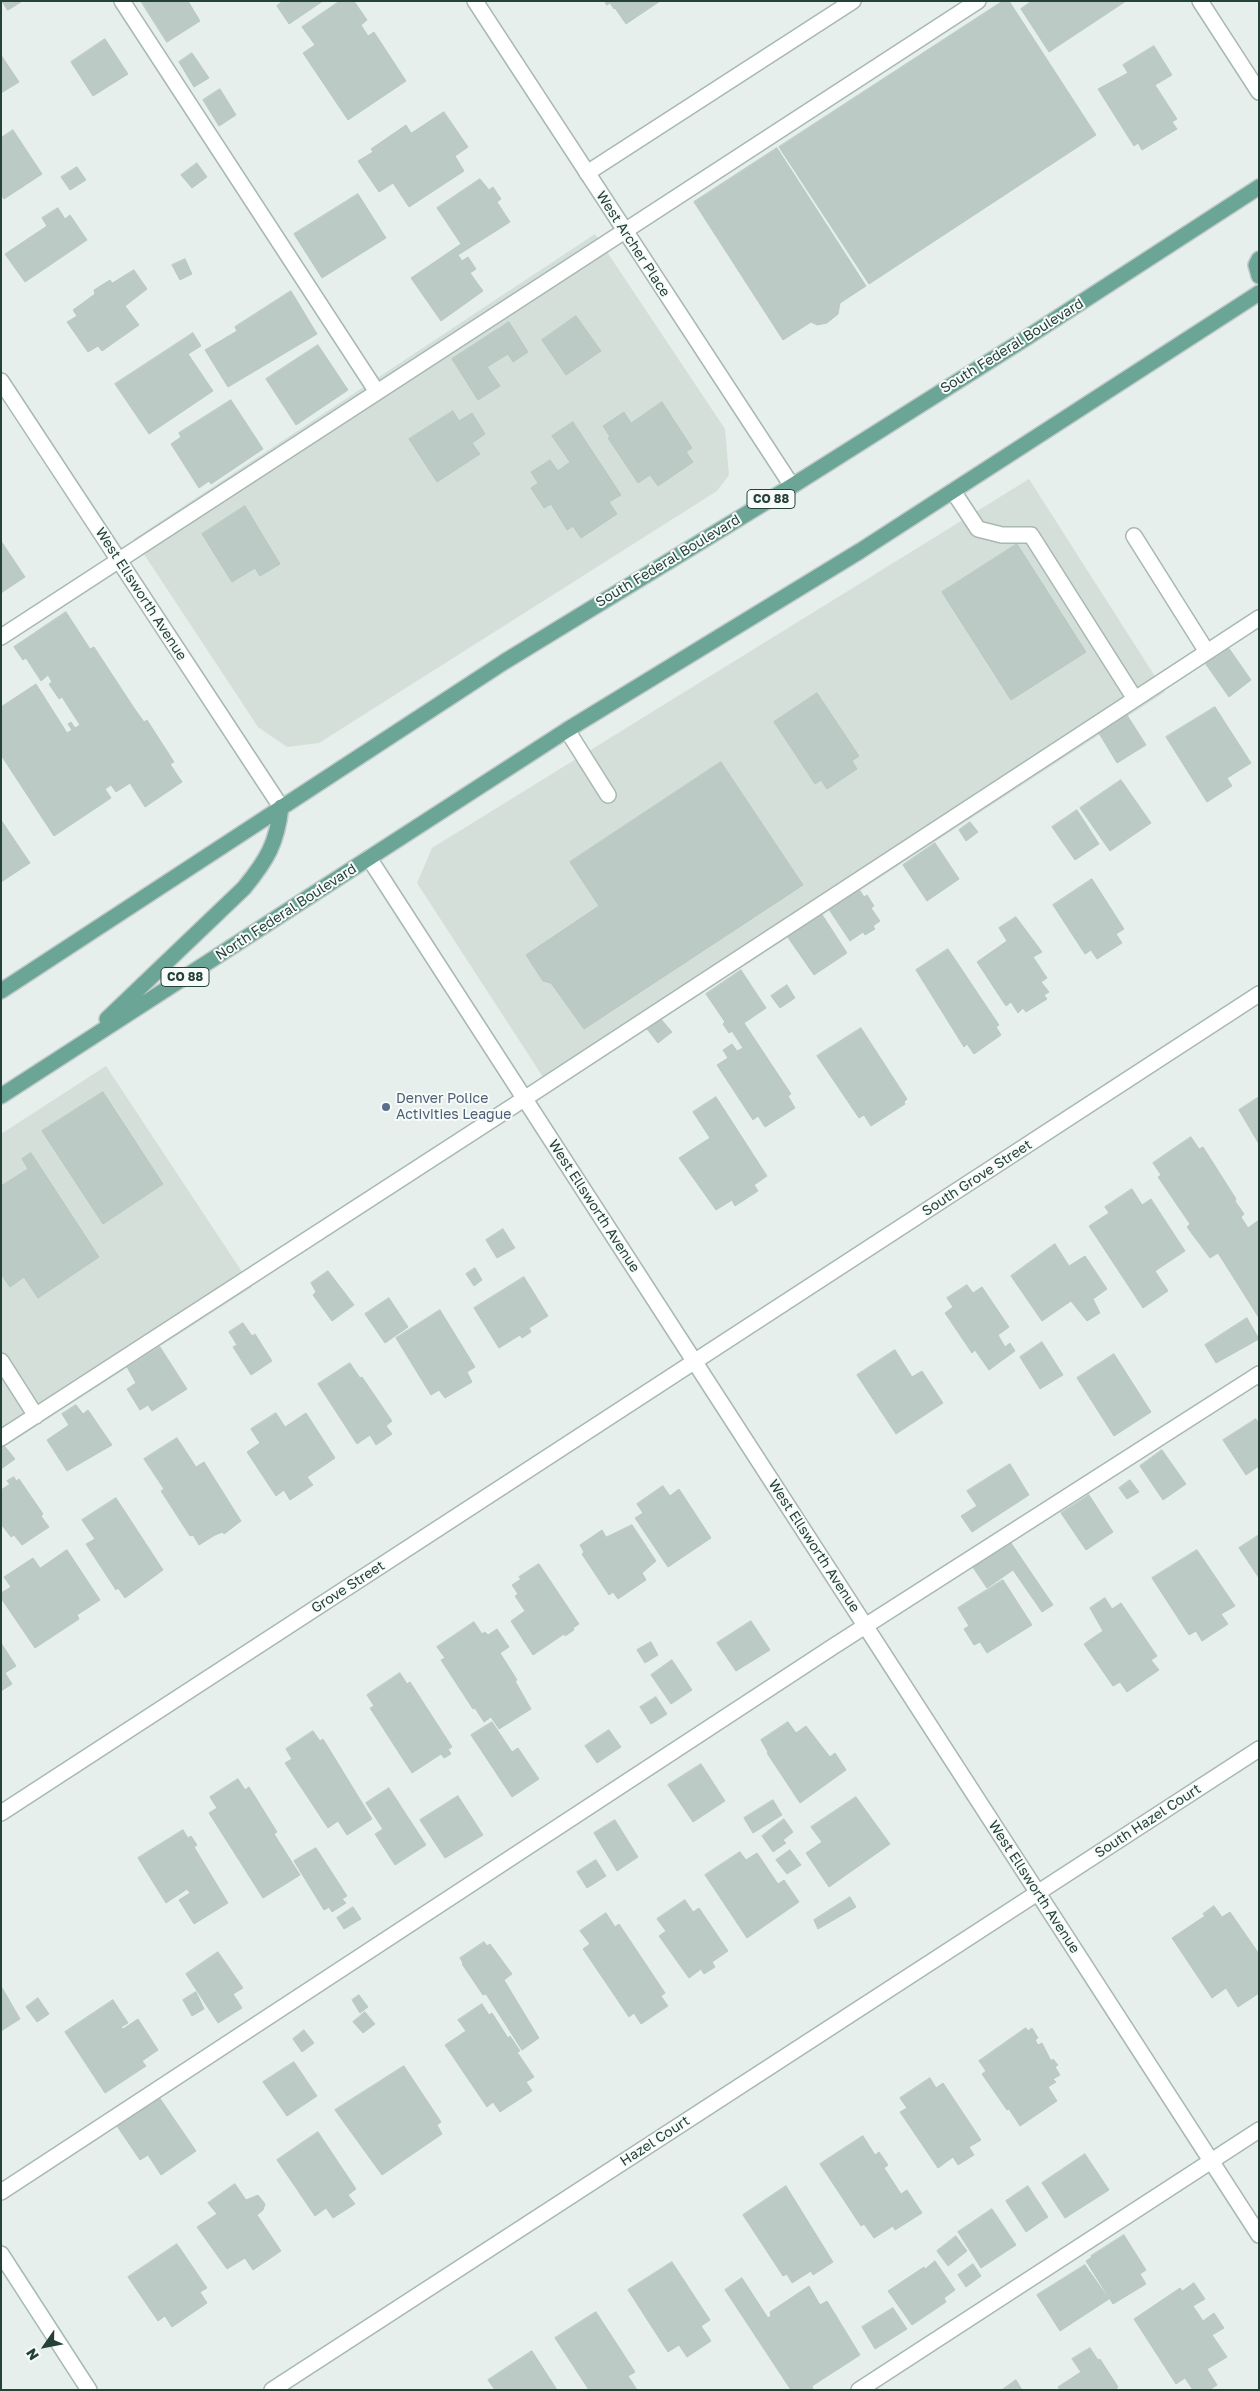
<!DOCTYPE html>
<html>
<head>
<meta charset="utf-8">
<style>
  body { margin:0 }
  #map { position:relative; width:1260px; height:2391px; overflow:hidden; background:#e6efeb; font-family:"Golos Text",sans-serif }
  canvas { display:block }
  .frame { position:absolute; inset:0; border:2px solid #24423a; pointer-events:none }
  .north { position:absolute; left:20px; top:2321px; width:50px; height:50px; -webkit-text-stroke:4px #f7fbf9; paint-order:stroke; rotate:237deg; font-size:14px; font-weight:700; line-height:20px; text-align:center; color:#24423a }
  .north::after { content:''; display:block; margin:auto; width:18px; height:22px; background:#24423a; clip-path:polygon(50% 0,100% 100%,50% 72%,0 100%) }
</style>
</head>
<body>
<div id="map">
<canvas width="1260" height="2391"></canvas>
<div class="frame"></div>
<div class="north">N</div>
</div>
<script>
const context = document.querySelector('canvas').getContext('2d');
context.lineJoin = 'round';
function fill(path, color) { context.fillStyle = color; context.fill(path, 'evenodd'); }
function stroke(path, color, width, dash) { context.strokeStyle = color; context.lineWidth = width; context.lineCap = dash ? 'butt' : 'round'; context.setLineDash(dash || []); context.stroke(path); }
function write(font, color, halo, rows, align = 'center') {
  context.font = font + ' "Golos Text",sans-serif'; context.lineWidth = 4; context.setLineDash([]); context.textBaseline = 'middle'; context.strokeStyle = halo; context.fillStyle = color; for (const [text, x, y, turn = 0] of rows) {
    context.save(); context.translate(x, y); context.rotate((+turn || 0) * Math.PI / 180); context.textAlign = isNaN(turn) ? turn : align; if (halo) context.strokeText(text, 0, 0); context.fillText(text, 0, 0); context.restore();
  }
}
fill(new Path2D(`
  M595 234 725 429 729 475 717 491 319 743 287 747 258 727 134 539Z
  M1029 479 1165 692 552 1091 417 883 432 848Z
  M106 1066 252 1287 1 1449V1134Z`), '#d4dfda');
const building = new Path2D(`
  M2 1H21V2L8 10Z
  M141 1H188L200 21 167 42Z
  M283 1H323L289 24 277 6Z
  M340 1H354L367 20 361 25 368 36 374 32 406 81 348 120 303 53 315 45 302 27Z
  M605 1H660L626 24 615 8 614 9 610 3 607 5Z
  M1003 1H1009L1096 135 869 284 779 147Z
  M1032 1H1126L1049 52 1021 9Z
  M105 39 128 74 93 96 71 62Z
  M1154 46 1172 75 1155 85 1177 119 1172 122 1177 129 1142 150 1138 143 1134 146 1098 89 1128 73 1123 65Z
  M192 53 209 78 194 87 179 62Z
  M1 55 19 82 1 93Z
  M220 89 236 115 219 126 203 100Z
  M444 112 468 147 455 156 464 171 409 207 393 183 379 192 358 161 373 152 371 149 406 125 411 133Z
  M13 130 42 174 4 199 1 195V138Z
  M777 148 866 286 840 303 838 314 827 323 817 325 811 322 783 340 694 202Z
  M197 163 207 177 192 188 181 175Z
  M77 167 86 180 70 190 61 177Z
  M480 179 489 190 493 187 501 199 497 202 510 222 458 255 462 261 468 257 476 269 470 273 483 291 441 321 411 278 461 244 437 208Z
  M358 194 386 238 322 278 294 234Z
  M58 208 65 219 70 215 87 240 25 282 5 254 47 226 42 218Z
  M185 259 192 274 180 280 172 265Z
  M134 270 147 289 125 306 139 325 102 351 98 346 88 352 67 322 77 316 73 310 95 294 94 290 110 280 112 283Z
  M291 291 317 334 228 387 205 350 237 331 235 327Z
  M576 316 601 351 566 375 542 340Z
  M509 322 528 352 513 362 508 354 487 367 500 386 478 400 452 359Z
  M193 333 201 346 188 354 213 391 149 434 115 384Z
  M318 345 348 390 296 425 266 379Z
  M231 400 263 449 211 484 209 481 199 488 171 444 181 437 179 433Z
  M662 402 692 448 686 452 693 462 658 486 650 475 638 483 608 438 610 437 603 426 624 412 631 423Z
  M453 411 459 421 472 413 485 434 472 443 480 454 437 482 409 439Z
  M573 422 621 495 609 502 617 514 581 538 573 526 567 530 551 504 544 508 531 488 538 483 531 472 550 460 558 471 570 462 552 436Z
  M245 506 280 564 260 576 255 568 232 582 202 534Z
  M1 541 25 577 1 593Z
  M1017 544 1086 652 1011 700 942 592Z
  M66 612 90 649 94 647 134 708 144 722 147 720 174 762 170 764 182 782 145 807 130 783 116 792 111 785 105 789 111 798 54 836 1 755V707L36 684 67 733 72 730 68 724 71 722 75 728 80 725 62 697 59 699 49 684 52 682 48 675 41 681 26 658 23 660 14 647Z
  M1228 647 1251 680 1229 697 1205 663Z
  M817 693 859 756 852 761 857 769 827 789 821 780 815 784 774 722Z
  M1215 707 1251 763 1227 778 1232 786 1207 802 1166 737Z
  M1125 712 1146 745 1117 763 1097 730Z
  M721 762 803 885 584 1029 551 983 543 981 526 955 599 906 570 862Z
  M1121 780 1151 823 1110 851 1080 808Z
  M1077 810 1099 844 1075 860 1052 827Z
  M1 820 30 863 1 882Z
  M970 822 978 832 966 841 959 830Z
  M935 843 959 879 927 901 903 865Z
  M1092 879 1124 929 1116 934 1122 943 1097 959 1091 950 1085 954 1053 905Z
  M857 886 864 897 867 895 874 906 871 908 880 921 873 926 875 929 865 935 863 932 850 941 826 905Z
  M821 913 847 953 814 975 787 936Z
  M1016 917 1042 952 1033 957 1047 978 1041 982 1049 992 1044 995 1047 999 1026 1012 1023 1008 1018 1013 1011 1002 1006 1006 977 962 1007 941 999 928Z
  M948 949 999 1025 996 1027 1001 1035 974 1054 967 1044 964 1047 916 970Z
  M741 970 766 1008 744 1023 791 1094 788 1096 795 1108 765 1127 758 1116 753 1120 717 1065 728 1058 723 1050 732 1044 737 1051 743 1048 732 1031 729 1033 723 1024 725 1022 706 994Z
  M787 985 795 998 780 1008 771 996Z
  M660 1018 672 1032 658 1043 647 1029Z
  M861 1028 907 1099 904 1102 905 1104 871 1126 864 1115 859 1118 817 1056Z
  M103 1092 163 1184 103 1224 42 1131Z
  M716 1097 767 1176 754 1185 758 1191 735 1206 732 1200 716 1210 679 1158 710 1138 693 1112Z
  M1259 1097V1144L1239 1110Z
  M1191 1137 1199 1149 1203 1147 1236 1199 1235 1201 1244 1214 1241 1217 1248 1228 1259 1220V1318L1218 1253 1210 1258 1187 1227 1190 1224 1158 1177 1161 1175 1153 1163Z
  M31 1153 99 1257 38 1298 24 1277 10 1287 1 1274V1186L28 1169 22 1159Z
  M1132 1189 1142 1205 1151 1199 1185 1251 1155 1271 1168 1291 1143 1308 1089 1226 1109 1213 1105 1207Z
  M503 1229 515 1248 497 1258 486 1240Z
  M1055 1244 1069 1266 1085 1256 1107 1289 1093 1299 1100 1313 1087 1321 1071 1301 1042 1321 1011 1276Z
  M475 1268 482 1280 474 1286 466 1274Z
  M328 1271 354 1305 332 1321 313 1295 316 1292 311 1283Z
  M524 1277 548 1316 529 1328 531 1332 522 1338 520 1335 499 1348 474 1308Z
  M967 1285 973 1293 982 1287 1009 1327 998 1335 1005 1347 1010 1343 1015 1351 989 1370 975 1350 972 1353 945 1313 953 1307 947 1298Z
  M389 1298 408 1327 385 1343 365 1314Z
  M440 1310 475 1367 467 1372 472 1382 445 1398 439 1390 431 1395 396 1338Z
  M1247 1318 1259 1339 1216 1363 1205 1345Z
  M243 1323 252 1336 255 1334 272 1361 251 1375 233 1347 237 1345 229 1332Z
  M1042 1342 1063 1375 1040 1389 1020 1357Z
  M160 1347 187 1389 152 1411 148 1405 140 1410 127 1389 136 1383 127 1367Z
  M895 1350 912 1377 922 1371 943 1403 896 1434 857 1375Z
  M1114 1354 1151 1412 1114 1436 1077 1378Z
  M350 1363 360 1378 362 1377 392 1421 386 1426 392 1434 376 1445 370 1435 357 1444 318 1384Z
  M76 1405 83 1414 88 1410 112 1445 67 1471 47 1440 69 1425 62 1414Z
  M276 1413 285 1427 306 1413 335 1458 307 1477 313 1485 290 1500 284 1490 276 1496 247 1452 260 1443 251 1429Z
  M1256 1419 1259 1424V1466L1246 1475 1223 1440Z
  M177 1438 196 1467 204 1462 241 1521 224 1534 223 1532 215 1535 199 1545 193 1535 190 1536 161 1491 164 1489 144 1459Z
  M1 1442 15 1459 1 1469Z
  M1162 1450 1186 1484 1163 1500 1140 1466Z
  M1010 1464 1029 1495 972 1532 961 1516 977 1506 967 1491Z
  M14 1477 16 1481 19 1479 43 1514 41 1516 49 1527 22 1545 14 1535 11 1537 1 1524V1490L10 1484 7 1481Z
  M1130 1480 1139 1492 1127 1499 1119 1488Z
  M663 1486 670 1496 679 1489 711 1538 668 1567 635 1518 643 1513 637 1504Z
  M1089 1495 1113 1532 1086 1550 1061 1513Z
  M116 1498 163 1570 125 1598 118 1588 116 1590 86 1544 95 1539 82 1520Z
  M632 1525 656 1561 642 1573 646 1580 618 1599 613 1592 609 1595 582 1554 584 1552 580 1545 602 1530 606 1537Z
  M1259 1535V1578L1239 1548Z
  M1009 1540 1053 1605 1042 1612 1013 1570 987 1588 972 1566Z
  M67 1550 100 1600 77 1615 79 1619 35 1648 1 1598V1593L11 1587 4 1577 33 1558 40 1568Z
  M1197 1550 1235 1606 1221 1614 1228 1624 1202 1641 1196 1631 1189 1635 1152 1578Z
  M539 1564 579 1624 573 1628 574 1630 565 1636 564 1634 533 1655 511 1621 525 1611 515 1596 518 1594 512 1585 521 1579 519 1577Z
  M1003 1580 1032 1625 987 1653 980 1642 974 1645 964 1629 969 1626 958 1608Z
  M1105 1598 1112 1609 1121 1603 1157 1656 1151 1660 1159 1670 1127 1692 1120 1682 1113 1686 1084 1644 1103 1631 1090 1608Z
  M751 1621 770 1650 736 1671 717 1643Z
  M474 1622 482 1634 485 1632 488 1635 497 1629 509 1647 500 1653 517 1680 515 1681 531 1709 499 1729 491 1717 484 1722 475 1708 473 1709 441 1660 445 1658 437 1647Z
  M651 1642 658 1655 645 1663 637 1650Z
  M1 1643 16 1666 5 1673 12 1684 1 1691Z
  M672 1660 692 1690 671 1704 651 1675Z
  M400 1673 407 1684 410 1682 452 1747 448 1749 451 1754 444 1758 441 1754 412 1773 370 1708 374 1706 367 1695Z
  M656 1697 667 1714 651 1724 640 1707Z
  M492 1722 512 1752 518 1748 539 1779 512 1797 471 1735Z
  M788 1722 796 1733 806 1726 830 1757 835 1753 846 1770 800 1803 767 1753 768 1752 761 1740Z
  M609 1730 621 1747 597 1763 585 1746Z
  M313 1731 320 1741 323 1739 372 1819 347 1835 338 1821 328 1828 285 1763 292 1759 286 1749Z
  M701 1764 725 1801 693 1822 668 1785Z
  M238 1779 245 1790 249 1787 277 1832 274 1834 300 1875 263 1898 209 1813 217 1808 210 1797Z
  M389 1788 426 1845 395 1865 375 1834 383 1829 366 1803Z
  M458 1796 483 1835 445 1858 420 1820Z
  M856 1797 890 1844 829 1887 806 1853 822 1842 811 1827Z
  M773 1800 782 1815 753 1833 744 1818Z
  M784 1819 793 1832 783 1840 786 1843 773 1852 762 1836Z
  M615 1820 638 1857 617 1871 594 1833Z
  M183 1830 188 1838 191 1836 197 1845 194 1847 228 1903 194 1924 179 1900 190 1893 187 1889 166 1903 138 1858Z
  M316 1848 347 1896 342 1899 346 1903 332 1912 329 1907 324 1910 294 1861Z
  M790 1850 801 1865 787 1874 776 1860Z
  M740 1852 746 1860 757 1853 778 1884 784 1880 799 1902 747 1938 705 1875Z
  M596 1860 606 1876 587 1888 577 1872Z
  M850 1897 856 1907 818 1929 814 1920Z
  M685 1900 693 1912 699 1908 728 1951 712 1962 715 1967 704 1974 701 1969 689 1978 659 1936 666 1931 657 1919Z
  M1214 1906 1222 1917 1230 1912 1259 1954V1993L1238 2007 1226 1988 1212 1998 1172 1938 1205 1916 1203 1914Z
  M353 1907 361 1919 344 1929 337 1918Z
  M606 1913 615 1927 619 1924 665 1993 661 1996 668 2006 641 2024 634 2013 629 2017 583 1949 590 1944 580 1931Z
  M484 1942 487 1946 490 1944 512 1974 504 1980 539 2038 522 2050 486 1994 483 1995 462 1964 463 1963 460 1958Z
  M218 1952 243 1988 233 1994 242 2008 218 2023 186 1974Z
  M1 1986 20 2019 1 2031Z
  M196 1992 204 2009 192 2016 183 2000Z
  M359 1995 368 2007 360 2013 352 2000Z
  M38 1998 49 2014 37 2022 26 2007Z
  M113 2000 128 2023 121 2027 123 2029 138 2019 158 2050 142 2061 146 2066 105 2093 65 2032Z
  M482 2004 489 2015 492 2013 508 2038 510 2036 520 2051 517 2052 534 2077 526 2082 532 2091 500 2112 493 2102 487 2107 445 2045 466 2031 458 2020Z
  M365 2012 375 2024 363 2033 353 2022Z
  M1026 2028 1028 2031 1032 2028 1038 2038 1035 2040 1038 2045 1042 2043 1051 2061 1053 2059 1058 2065 1055 2067 1060 2075 1053 2079 1056 2082 1048 2087 1057 2101 1020 2126 1009 2109 1007 2110 982 2074 986 2071 979 2061Z
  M304 2030 314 2043 302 2052 293 2039Z
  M294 2062 317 2096 287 2116 263 2082Z
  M404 2066 441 2122 437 2125 442 2134 382 2175 335 2110Z
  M930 2078 936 2088 943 2083 981 2140 969 2147 974 2155 958 2165 953 2157 938 2168 900 2112 907 2108 900 2098Z
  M159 2097 196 2151 161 2175 148 2155 140 2160 117 2126Z
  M318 2132 356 2189 348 2195 355 2204 333 2218 326 2208 315 2216 277 2160Z
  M863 2136 875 2155 879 2152 888 2165 884 2168 901 2194 907 2190 922 2213 895 2230 893 2226 874 2238 864 2224 861 2226 820 2164Z
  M1085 2154 1109 2190 1065 2218 1042 2183Z
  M235 2184 246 2200 258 2195 265 2204 263 2210 257 2215 281 2251 253 2270 245 2258 227 2269 197 2227 217 2214 208 2203Z
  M786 2186 833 2262 813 2275 811 2271 792 2283 787 2274 783 2276 743 2215Z
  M1028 2186 1048 2217 1026 2232 1006 2201Z
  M992 2209 1016 2245 981 2268 958 2232Z
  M1124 2235 1146 2270 1140 2274 1146 2284 1113 2304 1086 2261 1092 2257 1091 2256Z
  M956 2236 967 2251 948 2266 937 2251Z
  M177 2244 207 2288 200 2292 207 2303 172 2327 165 2316 158 2321 128 2277Z
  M935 2261 955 2290 944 2298 946 2302 912 2325 888 2291 924 2267 925 2269Z
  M672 2262 710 2320 701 2326 711 2341 687 2357 679 2345 668 2352 628 2290Z
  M973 2264 981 2276 966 2287 958 2275Z
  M1085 2265 1109 2299 1060 2331 1037 2295Z
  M742 2278 768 2318 771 2316 770 2312 809 2286 820 2305 827 2301 860 2355 812 2386 813 2390H791L725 2290Z
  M1194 2283 1205 2299 1193 2306 1203 2321 1214 2313 1224 2328 1212 2335 1227 2357 1207 2369 1217 2385 1209 2390H1193L1185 2378 1176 2384 1134 2319 1180 2288 1182 2291Z
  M893 2308 907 2329 875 2349 862 2327Z
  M596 2312 635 2372 628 2376 637 2390H589L555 2338Z
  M1090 2348 1098 2360 1100 2359 1118 2387 1115 2390H1060L1058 2387 1081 2372 1072 2359Z
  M532 2351 557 2390H495L488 2380Z
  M1016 2380 1022 2390H1002Z`);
fill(building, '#bbcac4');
stroke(building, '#b8c9c2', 1);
const lane = new Path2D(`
  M122 1 377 392
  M587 173 853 1
  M953 491 978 529 1002 535H1031L1135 699
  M1134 536 1207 652
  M1 637 978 1
  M567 730 608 795
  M1 1361 36 1416
  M1 1438 524 1099 1259 618
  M1 2192 834 1646 1259 1374
  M859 2390 1259 2130`);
const street = new Path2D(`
  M475 1 792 486
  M1200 1 1259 92
  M1 381 281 807
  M369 858 1259 2235
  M1 1813 1259 994
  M272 2390 1259 1749`);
const secondary = new Path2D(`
  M1 2254 89 2390`);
const primary = new Path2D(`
  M1259 259 1256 265 1259 276
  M1 991 504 662 792 486 1023 340 1259 187
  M107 1019 244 888C267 860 277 843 281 807
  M1 1096 567 730 860 551 1259 293`);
stroke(lane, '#a8b8b2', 18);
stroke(street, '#a8b8b2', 18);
stroke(secondary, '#a4bbb3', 18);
stroke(primary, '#c2cac8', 18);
stroke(lane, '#fff', 15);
stroke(street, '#fff', 15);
stroke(secondary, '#fff', 15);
stroke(primary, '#6aa596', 15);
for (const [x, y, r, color] of [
  [386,1107,5,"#5c6f8a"]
]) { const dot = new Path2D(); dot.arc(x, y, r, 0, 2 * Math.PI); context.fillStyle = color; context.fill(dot); stroke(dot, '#f7fbf9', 2); }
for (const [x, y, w] of [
  [771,499,48],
  [185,977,48]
]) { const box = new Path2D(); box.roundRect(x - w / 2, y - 9.5, w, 19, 4); context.fillStyle = '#f7fbf9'; context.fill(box); stroke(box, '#24423a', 1); }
write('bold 12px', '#24423a', null, [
  ["CO 88",771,499],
  ["CO 88",185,977]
]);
write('14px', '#24423a', '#f7fbf9', [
  ["West Archer Place",633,244,57],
  ["South Federal Boulevard",1012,346,-32],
  ["South Federal Boulevard",668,561,-31],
  ["West Ellsworth Avenue",141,594,57],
  ["North Federal Boulevard",286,912,-33],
  ["South Grove Street",977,1178,-33],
  ["West Ellsworth Avenue",594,1206,57],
  ["West Ellsworth Avenue",814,1546,57],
  ["Grove Street",348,1587,-33],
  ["South Hazel Court",1148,1821,-33],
  ["West Ellsworth Avenue",1034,1887,57],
  ["Hazel Court",655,2141,-33]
]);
write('14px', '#4e5e75', '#f7fbf9', [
  ["Denver Police",396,1099],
  ["Activities League",396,1115]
], 'left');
</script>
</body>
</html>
